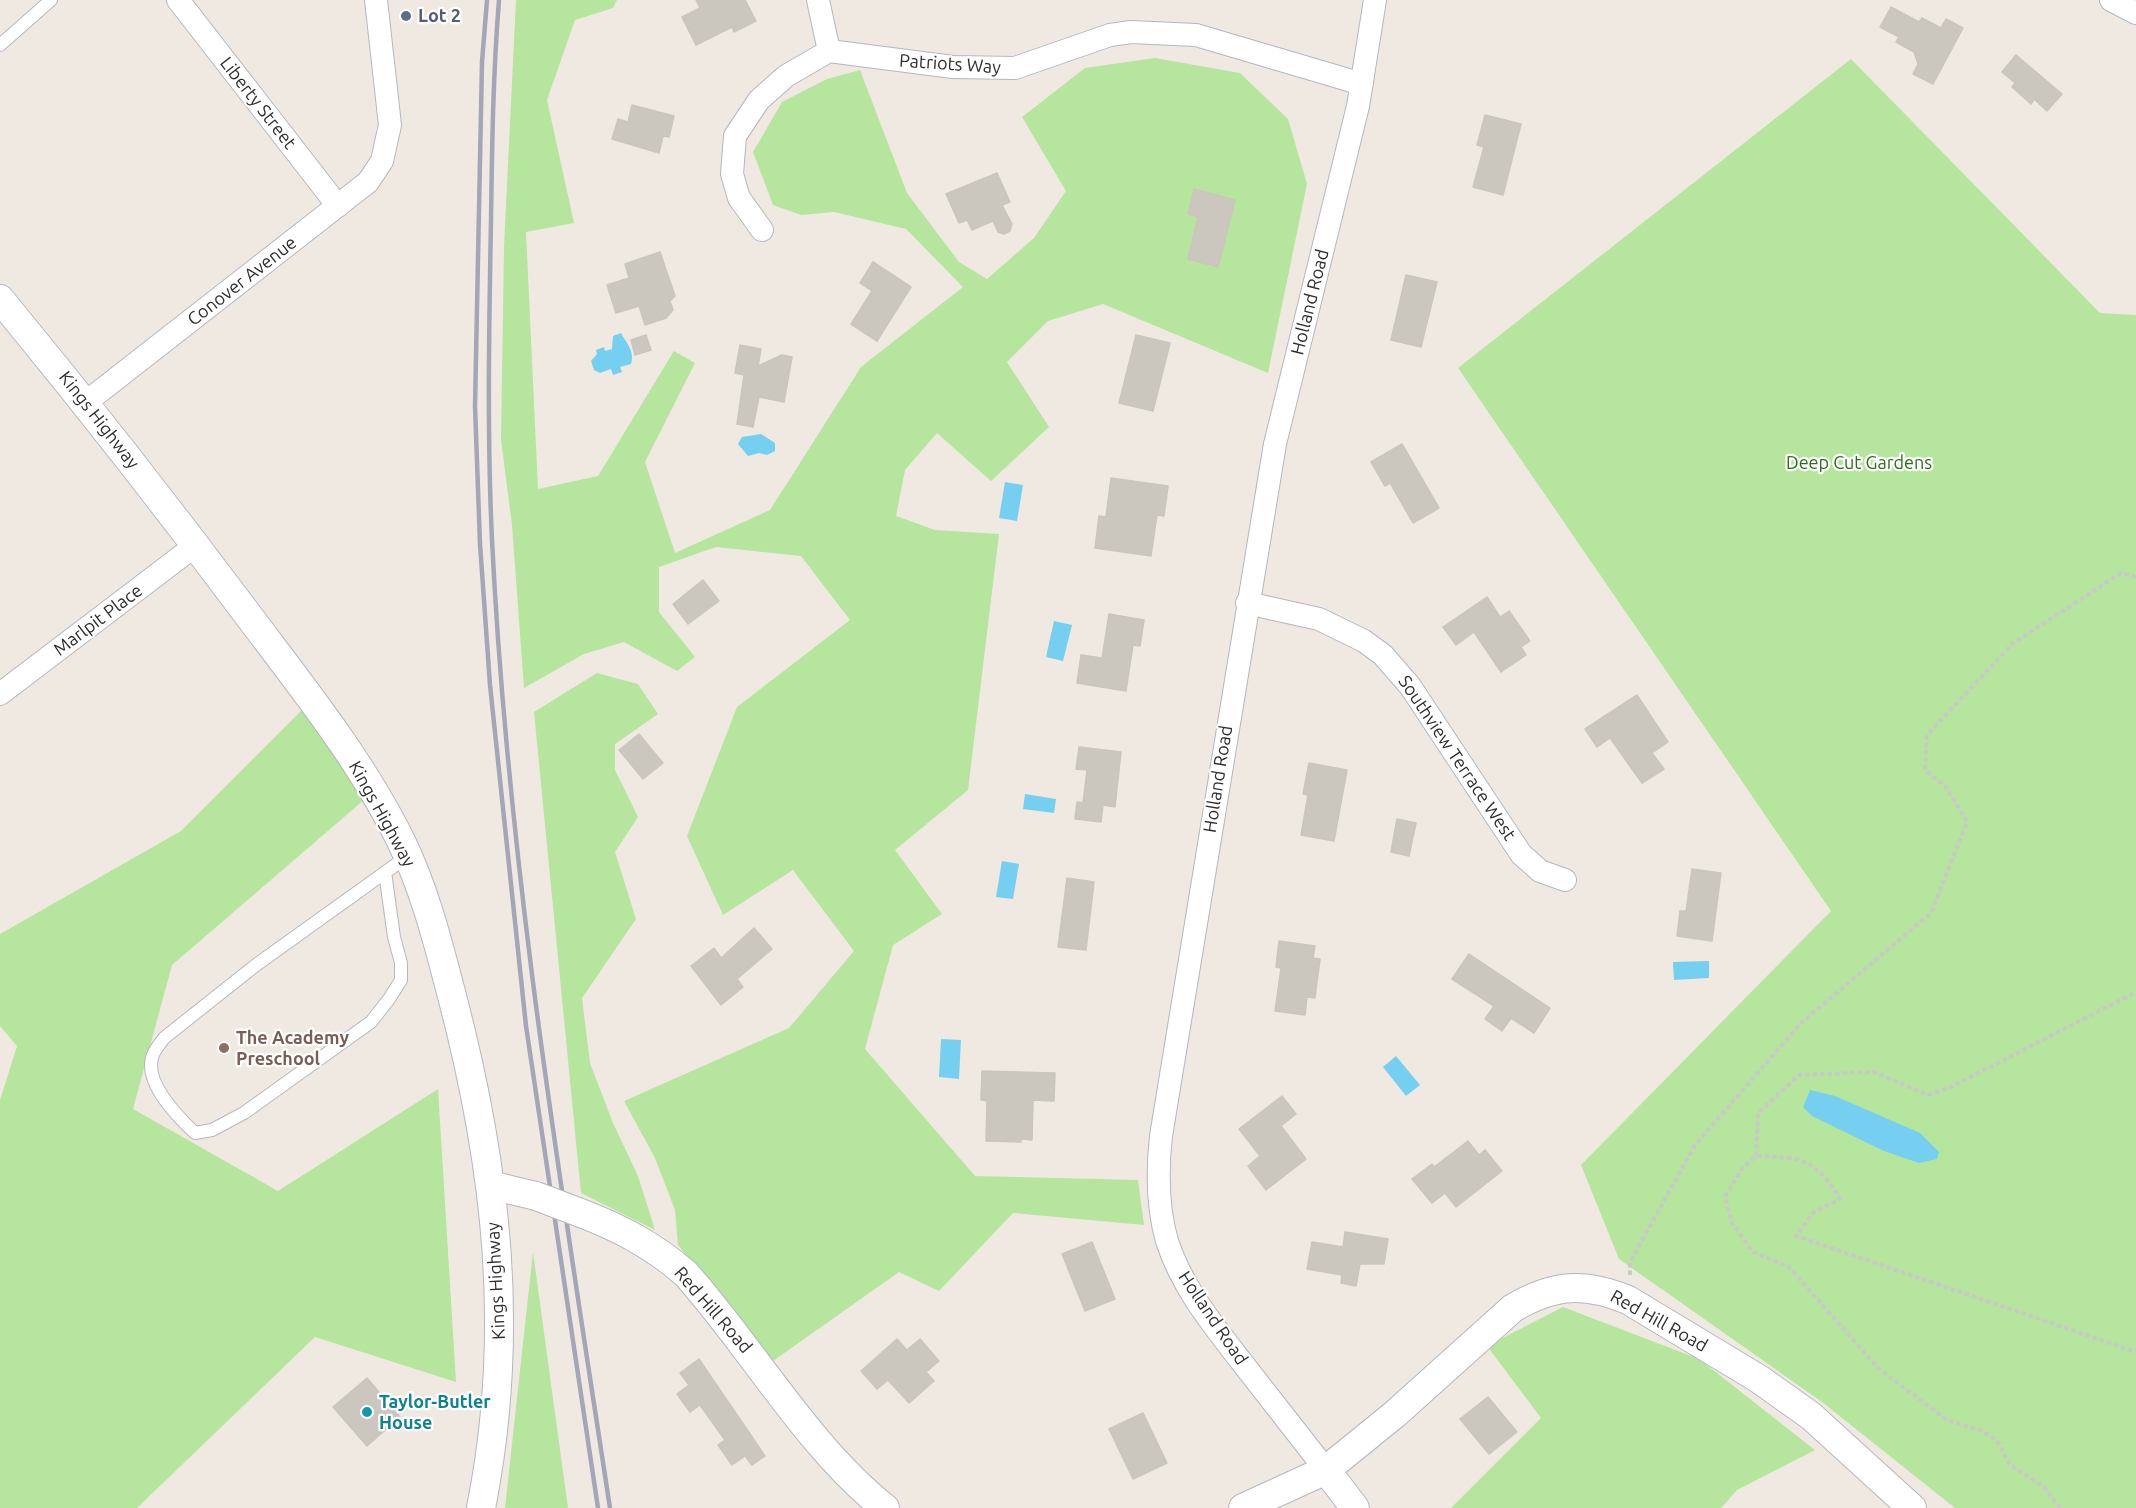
<!DOCTYPE html>
<html>
<head>
<meta charset="utf-8">
<style>
  body { margin:0 }
  canvas { display:block; background:#efe9e1 }
</style>
</head>
<body>
<canvas width="2136" height="1508"></canvas>
<script>
const context = document.querySelector('canvas').getContext('2d');
context.lineJoin = 'round';
function fill(path, color) { context.fillStyle = color; context.fill(path, 'evenodd'); }
function stroke(path, color, width, dash) { context.strokeStyle = color; context.lineWidth = width; context.lineCap = dash ? 'butt' : 'round'; context.setLineDash(dash || []); context.stroke(path); }
function write(font, color, halo, rows, align = 'center') {
  context.font = font + ' Ubuntu,sans-serif'; context.lineWidth = 4.5; context.setLineDash([]); context.textBaseline = 'middle'; context.strokeStyle = halo; context.fillStyle = color; for (const [text, x, y, turn = 0] of rows) {
    context.save(); context.translate(x, y); context.rotate((+turn || 0) * Math.PI / 180); context.textAlign = isNaN(turn) ? turn : align; if (halo) context.strokeText(text, 0, 0); context.fillText(text, 0, 0); context.restore();
  }
}
fill(new Path2D(`
  M516 0H617L613 8 575 20 547 100 574 223 526 232 538 489 598 476 674 351 695 363 645 462 675 553 770 510 861 367 963 287 906 229 834 212 801 215 773 205 753 152 782 102 827 79 860 70 907 193 959 262 987 279 1034 238 1066 191 1022 117 1085 68 1155 58 1240 73 1288 119 1307 184 1268 373 1103 304 1048 321 1007 362 1049 427 991 481 937 433 905 470 896 516 935 530 999 534 968 790 895 850 942 914 893 945 865 1049 975 1176 1138 1180 1144 1225 1013 1213 939 1291 899 1272 773 1361 678 1245 675 1210 655 1158 624 1101 789 1028 854 951 793 870 723 915 687 836 737 707 850 620 801 556 716 547 659 567V612L695 657 677 671 624 642 584 654 524 688 512 525 501 440 504 247Z
  M1851 59 2100 313 2136 315V1508H1955L1822 1402 1619 1259 1581 1165 1831 911 1458 368Z
  M597 673 638 684 658 714 615 744V770L638 817 615 852 636 919 582 998 590 1063 613 1123 638 1176 655 1230 581 1193 534 712Z
  M311 701 372 793 172 965 133 1109 278 1191 438 1089 456 1382 315 1337 137 1508H0V1100L17 1046 0 1026V934L181 831Z
  M533 1252 568 1508H505Z
  M1563 1307 1699 1359 1815 1450 1737 1490 1721 1508H1451L1541 1418 1487 1346Z`), '#b6e59e');
fill(new Path2D(`
  M621 333C626 343 635 350 631 364L620 367 622 372 613 375 611 369 600 373 594 370 591 361 597 354 596 350 604 347 605 351 612 349 613 336Z
  M761 434 775 443V451L767 455 759 453 748 456 738 444 742 437Z
  M1005 482 1023 485 1017 521 999 518Z
  M1054 621 1072 625 1063 661 1046 657Z
  M1025 794 1056 799 1054 813 1023 809Z
  M1002 861 1019 864 1013 899 996 897Z
  M1709 961V978L1674 980 1673 962Z
  M941 1039 961 1040 959 1079 939 1077Z
  M1396 1056 1420 1085 1406 1096 1383 1067Z
  M1810 1090 1835 1096 1920 1133 1939 1152 1937 1159 1919 1163 1884 1151 1812 1116 1803 1107Z`), '#75cff0');
const building = new Path2D(`
  M696 0H745L756 21 734 32 732 27 696 45 682 17 700 8Z
  M1891 7 1919 22 1922 18 1941 28 1946 19 1963 28 1933 84 1913 74 1918 64 1914 52 1896 42 1899 37 1880 27Z
  M2016 55 2062 94 2047 111 2034 99 2031 104 2012 87 2015 83 2002 72Z
  M632 105 674 116 669 137 663 136 659 153 612 139 618 119 628 122Z
  M1485 115 1521 124 1503 195 1473 187 1484 147 1477 145Z
  M997 173 1010 202 1002 205 1012 224 1010 231 1004 234 998 232 993 221 972 230 967 220 959 223 946 194Z
  M1194 189 1235 200 1218 267 1188 259 1198 217 1188 214Z
  M660 252 675 296 670 301 673 310 666 318 645 325 639 306 616 313 607 285 629 278 625 264Z
  M873 262 911 287 877 341 851 324 872 291 860 283Z
  M1406 275 1437 282 1421 347 1391 340Z
  M646 335 651 350 635 355 631 340Z
  M1136 335 1170 343 1153 411 1119 403Z
  M740 345 761 349 758 366 782 355 792 357 784 402 759 397 753 427 737 424 744 375 735 373Z
  M1402 444 1439 508 1413 523 1390 483 1385 486 1371 462Z
  M1111 478 1168 486 1164 516 1157 515 1151 556 1095 548 1099 516 1106 517Z
  M703 580 719 601 688 624 673 604Z
  M1487 597 1500 617 1509 611 1530 641 1521 647 1526 655 1501 672 1474 632 1456 645 1443 627Z
  M1109 614 1144 620 1140 646 1133 645 1126 691 1077 683 1081 655 1102 658Z
  M1637 695 1668 742 1652 753 1664 769 1642 783 1610 738 1597 747 1585 729Z
  M639 734 663 763 643 779 619 750Z
  M1079 747 1121 752 1115 807 1103 805 1101 822 1075 819 1077 802 1083 803 1087 770 1076 769Z
  M1309 763 1347 770 1334 841 1301 835 1308 795 1303 794Z
  M1397 819 1416 823 1409 856 1391 852Z
  M1692 869 1721 873 1712 941 1677 936 1680 911H1686Z
  M1067 878 1094 882 1086 950 1058 947Z
  M754 928 772 949 737 979 743 987 721 1005 691 966 714 948 721 958Z
  M1279 941 1315 946 1313 958 1320 959 1315 998 1307 997 1305 1015 1275 1011 1281 968 1276 967Z
  M1469 954 1550 1008 1534 1033 1511 1018 1502 1031 1485 1019 1494 1006 1452 979Z
  M982 1071 1055 1073 1054 1101 1033 1100 1032 1140 1021 1139V1142L986 1141 987 1101 981 1100Z
  M1282 1096 1296 1114 1281 1126 1306 1159 1266 1190 1248 1166 1260 1156 1239 1129Z
  M1468 1141 1479 1155 1485 1150 1502 1171 1456 1207 1445 1193 1432 1203 1412 1179 1432 1164 1434 1167Z
  M1345 1232 1388 1239 1384 1264H1360L1356 1286 1341 1283 1342 1275 1307 1269 1312 1242 1343 1247Z
  M1092 1242 1115 1299 1085 1311 1062 1254Z
  M897 1339 907 1350 920 1339 939 1361 926 1372 934 1381 909 1403 888 1380 877 1389 861 1371Z
  M699 1359 765 1456 752 1465 745 1456 732 1465 718 1445 725 1440 700 1405 690 1412 677 1394 689 1385 680 1373Z
  M367 1378 400 1417 367 1446 333 1407Z
  M1488 1397 1517 1432 1489 1454 1460 1419Z
  M1143 1413 1167 1463 1133 1479 1109 1429Z`);
fill(building, '#cbc7bf');
stroke(building, '#cbc5ba', 1.5);
const service = new Path2D(`
  M0 45 51 0
  M385 872 394 937 401 963V980L389 999 371 1022 244 1113 212 1130 195 1133C178 1117 145 1084 152 1058 153 1051 160 1044 164 1038L256 965 408 856`);
const minor = new Path2D(`
  M178 0 338 206
  M818 0 829 51
  M2111 0 2136 13
  M762 230 739 198 732 174 735 136 759 100 786 76 829 51 953 67 1015 68 1110 35 1131 32 1196 35 1362 84
  M85 403 368 182 382 161 390 125 376 0
  M1247 603 1319 619 1364 641 1383 655 1410 686 1521 854 1540 871 1565 880
  M0 694 196 545
  M1326 1470C1299 1435 1271 1400 1244 1365 1214 1326 1182 1288 1167 1241 1157 1206 1157 1172 1161 1136L1275 444 1358 106 1375 0`);
const tertiary = new Path2D(`
  M0 299C85 402 168 508 248 615 302 687 361 760 401 841 425 890 438 943 452 996 497 1168 516 1332 481 1508
  M490 1185 536 1196
  M578 1212C618 1227 653 1245 686 1274 752 1348 808 1447 885 1508
  M1326 1470 1355 1508
  M1243 1508 1326 1470 1395 1414 1513 1308C1554 1284 1584 1282 1628 1300L1759 1379 1811 1416 1912 1508`);
stroke(service, '#b4b7c1', 14);
stroke(minor, '#b4b7c1', 24);
stroke(tertiary, '#b4b7c1', 30);
stroke(new Path2D(`
  M1756 1156 1758 1113 1799 1075 1874 1072 1928 1095 1951 1087 2136 992
  M1630 1275V1262L1695 1145 1801 1023 1931 913 1967 822 1946 787 1925 770 1927 735 2012 644 2121 573 2136 577
  M2060 1508 2044 1487 2009 1464 1997 1440 1982 1431 1947 1420 1878 1368 1789 1267 1753 1252 1732 1223 1725 1197 1742 1169 1756 1156C1803 1158 1814 1157 1840 1199L1813 1213 1796 1236 2136 1352`), '#c9c9c9', 4, [4.5, 3]);
stroke(service, '#fff', 12);
stroke(minor, '#fff', 22);
stroke(tertiary, '#fff', 28);
stroke(new Path2D(`
  M487 0 482 62 475 406 480 544 490 685 526 1026 598 1508
  M499 0C493 74 492 147 491 221 489 328 487 434 492 540 508 865 561 1187 610 1508`), '#a3a6b8', 4.5);
const tertiaryBridge = new Path2D(`
  M536 1196 578 1212`);
stroke(tertiaryBridge, '#b4b7c1', 30, []);
stroke(tertiaryBridge, '#fff', 28);
for (const [x, y, r, color] of [
  [406,16,6,"#5c6f8a"],
  [224,1048,6,"#8d6e63"],
  [367,1412,6,"#0f9aa8"]
]) { const dot = new Path2D(); dot.arc(x, y, r, 0, 2 * Math.PI); context.fillStyle = color; context.fill(dot); stroke(dot, '#fff', 2); }
write('bold 18px', '#4e5e75', '#fff', [
  ["Lot 2",418,16]
], 'left');
write('18px', '#2e2e2e', '#fff', [
  ["Patriots Way",950,64,4],
  ["Liberty Street",258,103,52],
  ["Conover Avenue",242,281,-38],
  ["Holland Road",1310,302,-76],
  ["Kings Highway",99,420,52],
  ["Marlpit Place",98,620,-37],
  ["Southview Terrace West",1457,758,56],
  ["Holland Road",1218,779,-81],
  ["Kings Highway",382,814,61],
  ["Kings Highway",496,1281,-93],
  ["Red Hill Road",713,1310,49],
  ["Holland Road",1213,1318,56],
  ["Red Hill Road",1659,1321,29]
]);
write('18px', '#2c6e1b', '#fff', [
  ["Deep Cut Gardens",1859,463]
]);
write('bold 18px', '#785e54', '#fff', [
  ["The Academy",236,1038],
  ["Preschool",236,1059]
], 'left');
write('bold 18px', '#0d838f', '#fff', [
  ["Taylor-Butler",379,1402],
  ["House",379,1423]
], 'left');
</script>
</body>
</html>
